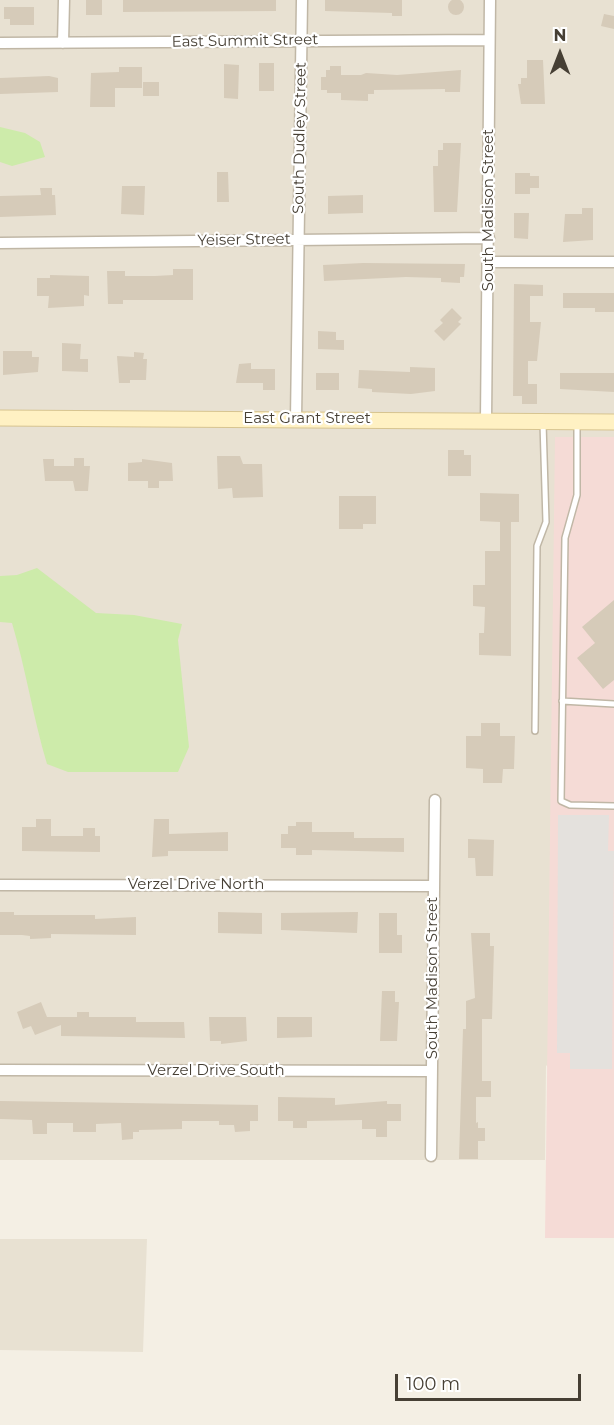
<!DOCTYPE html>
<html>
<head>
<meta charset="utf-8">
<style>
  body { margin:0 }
  #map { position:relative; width:614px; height:1425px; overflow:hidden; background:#f4efe4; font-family:Montserrat,sans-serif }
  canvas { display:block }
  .north { position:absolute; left:530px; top:24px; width:60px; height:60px; -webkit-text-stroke:4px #fff; paint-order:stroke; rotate:0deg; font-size:16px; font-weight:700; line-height:24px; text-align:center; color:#463f34 }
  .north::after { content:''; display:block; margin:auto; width:21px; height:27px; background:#463f34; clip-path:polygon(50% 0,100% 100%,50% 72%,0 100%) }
  .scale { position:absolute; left:395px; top:1374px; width:186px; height:27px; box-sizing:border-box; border:3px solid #463f34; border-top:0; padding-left:8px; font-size:18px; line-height:21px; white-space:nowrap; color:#463f34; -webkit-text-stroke:4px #fff; paint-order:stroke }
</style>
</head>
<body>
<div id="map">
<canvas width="614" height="1425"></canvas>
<div class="north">N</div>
<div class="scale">100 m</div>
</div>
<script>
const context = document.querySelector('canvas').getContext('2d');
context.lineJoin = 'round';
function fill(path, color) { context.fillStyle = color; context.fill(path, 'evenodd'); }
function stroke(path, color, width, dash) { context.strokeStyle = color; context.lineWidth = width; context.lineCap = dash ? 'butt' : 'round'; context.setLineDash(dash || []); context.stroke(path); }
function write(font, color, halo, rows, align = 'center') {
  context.font = font + ' Montserrat,sans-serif'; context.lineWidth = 4.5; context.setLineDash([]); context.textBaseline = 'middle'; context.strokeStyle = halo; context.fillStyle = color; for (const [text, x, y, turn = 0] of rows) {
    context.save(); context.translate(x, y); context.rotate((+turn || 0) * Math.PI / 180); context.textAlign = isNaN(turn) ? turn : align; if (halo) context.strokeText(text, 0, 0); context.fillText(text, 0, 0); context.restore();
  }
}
fill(new Path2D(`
  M0 0H614V1141L546 1065 545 1160H0Z
  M0 1239H147L143 1352 0 1350Z`), '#e8e1d2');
fill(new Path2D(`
  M555 437H614V1238H545Z`), '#f5dbd6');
fill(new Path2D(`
  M0 127 25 133 40 142 45 157 12 166 0 162Z
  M37 568 96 613 134 615 182 624 178 640 189 747 178 772H68L47 764C33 717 26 670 12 623L0 622V576L17 575Z`), '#cdebaa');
fill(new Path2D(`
  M558 815H609L608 851H614L612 1069H570V1053H557Z`), '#e4e1dd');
fill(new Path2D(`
  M448 7a8 8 0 1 1 16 0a8 8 0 1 1-16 0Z
  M86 0H102V15H86Z
  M123 0H276V11L123 12Z
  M325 0H402V16H392V13L325 11Z
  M4 7H34V25H10V19H4Z
  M604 14 614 16V29L601 26Z
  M527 60H543L545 104H521L518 84H521V78H527Z
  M259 63H274V91H259Z
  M224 64 239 65 238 99 224 98Z
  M330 66H341V75H361L366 73 397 75 461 70 460 92H445V89L374 90V94H368V101L341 100V93H327V90H321V77H326V70H330Z
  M119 67H142V88H115V107H90L91 73 119 72Z
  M49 76 58 78V92L0 94V78Z
  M143 82H159V96H143Z
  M443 143H461L457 212H434L433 166H438V150H443Z
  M217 172H228L229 202H217Z
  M515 173H530V176H539V188H530V194H515Z
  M122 186H145L144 215 121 214Z
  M40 188H52V195H55L56 215 0 217V196L41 195Z
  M363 195V213L328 214V196Z
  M582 208H593V240L563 242 565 214H582Z
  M514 213H529L528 239 514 238Z
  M363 263 465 264 464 277H460V283L441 282V278L406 277 324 281 323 265Z
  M173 269H193V300H123V304H108L107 271H125V276H155L173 275Z
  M50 275 89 276V296L84 295V306L48 308 49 296H37V278H50Z
  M514 284 543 285V296H530V322H541L537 361H528V384H537V404H522V396H513Z
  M563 293H614V312H595V308H563Z
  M452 308 462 318 458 322 461 324 444 341 434 331 443 323 440 320Z
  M318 331 336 332V340H344V350L318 349Z
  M62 343 81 344 80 359H88V372L62 371Z
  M3 351H32V357H39L38 372 3 375Z
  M134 352 144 353 143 359H147L146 380H130V383H119L117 356 134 357Z
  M251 363V369H275V390H263V383H236L239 364Z
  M410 367 435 368V391L411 394 372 392V389L358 388 359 370 410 372Z
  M316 373H339V390H316Z
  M560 373H614V392L560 389Z
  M448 450H464V455H471V476H448Z
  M217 456H240L243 464H262L263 497 233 498 232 488 218 489Z
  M74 458H84V466H90L88 491H75L73 481H45L43 459H54V466H74Z
  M142 459 172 463 173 481H159V488H148V481H128V463L142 462Z
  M480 493 519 494V522H511V656L479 655V633H484L485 607 473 606V585H485V551H500V522L480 521Z
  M339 496H376V524H363V529H339Z
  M614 600V680L603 689 577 658 595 643 582 627Z
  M481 723H500V736H515L514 769H503L502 783H483V769L466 768V736H481Z
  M36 819H51V836H83V828H95V836H100V852L22 851V827H36Z
  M154 819H169V834L228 832V851H168V856L152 857Z
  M296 822H312V832H354V838H404V852L312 850V855H296V848H281V834H288V826H296Z
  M468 839 494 840 493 876H476L475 858H468Z
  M0 912H14V915H95V919L136 917V935L51 934V938L30 939V936L22 935H0Z
  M218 912 262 913V934L218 933Z
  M358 912 357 933 281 930V913Z
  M379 913H397V935H402V953H379Z
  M471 933H490V946H494L492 1019H482V1081H491V1097H476V1123L478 1122V1128H485V1141H478V1159H459L463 1029H466V1001L475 998Z
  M382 991H395V1002H399L397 1041H380Z
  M41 1002 47 1017H77V1012H89V1017H136V1022H184L185 1038 61 1036V1025L35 1035 31 1026 23 1029 17 1012Z
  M209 1017H246L247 1041 221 1044V1041H210Z
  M277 1017H312V1037L277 1038Z
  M278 1097 335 1098V1105L387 1101V1104H401V1121H387V1137H376V1129H362V1120L309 1121H307V1128H293V1121H278Z
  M0 1101 258 1105V1121H250V1131L235 1132 234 1125H219V1121H182V1129L139 1130V1132H133V1139L122 1140 121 1123 96 1124V1132H73V1123H47V1134H33L32 1120 0 1119Z`), '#d6cbb9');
const lane = new Path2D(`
  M577 423V495L565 538 561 801 570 805 614 806
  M562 701 614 704
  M535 731 537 546 546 522 543 423`);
const street = new Path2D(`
  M0 43 489 40
  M63 43 64 0
  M0 243 489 238
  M489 262H614
  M296 419 302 0
  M486 420 490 0
  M0 885 433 886
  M0 1070 432 1071
  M431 1156 435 800`);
const secondary = new Path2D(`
  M0 418 614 422`);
stroke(lane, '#c0b7a6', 8);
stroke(street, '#c0b7a6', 13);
stroke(secondary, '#d7c490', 17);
stroke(lane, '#fff', 5);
stroke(street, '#fff', 10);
stroke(secondary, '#fff1c3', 15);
write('15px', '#463f34', '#fff', [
  ["East Summit Street",245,41,-1],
  ["South Dudley Street",300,138,-89],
  ["South Madison Street",489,210,-90],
  ["Yeiser Street",244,240,-1],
  ["East Grant Street",307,419],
  ["Verzel Drive North",196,885],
  ["South Madison Street",433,978,-90],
  ["Verzel Drive South",216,1071]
]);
</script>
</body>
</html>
